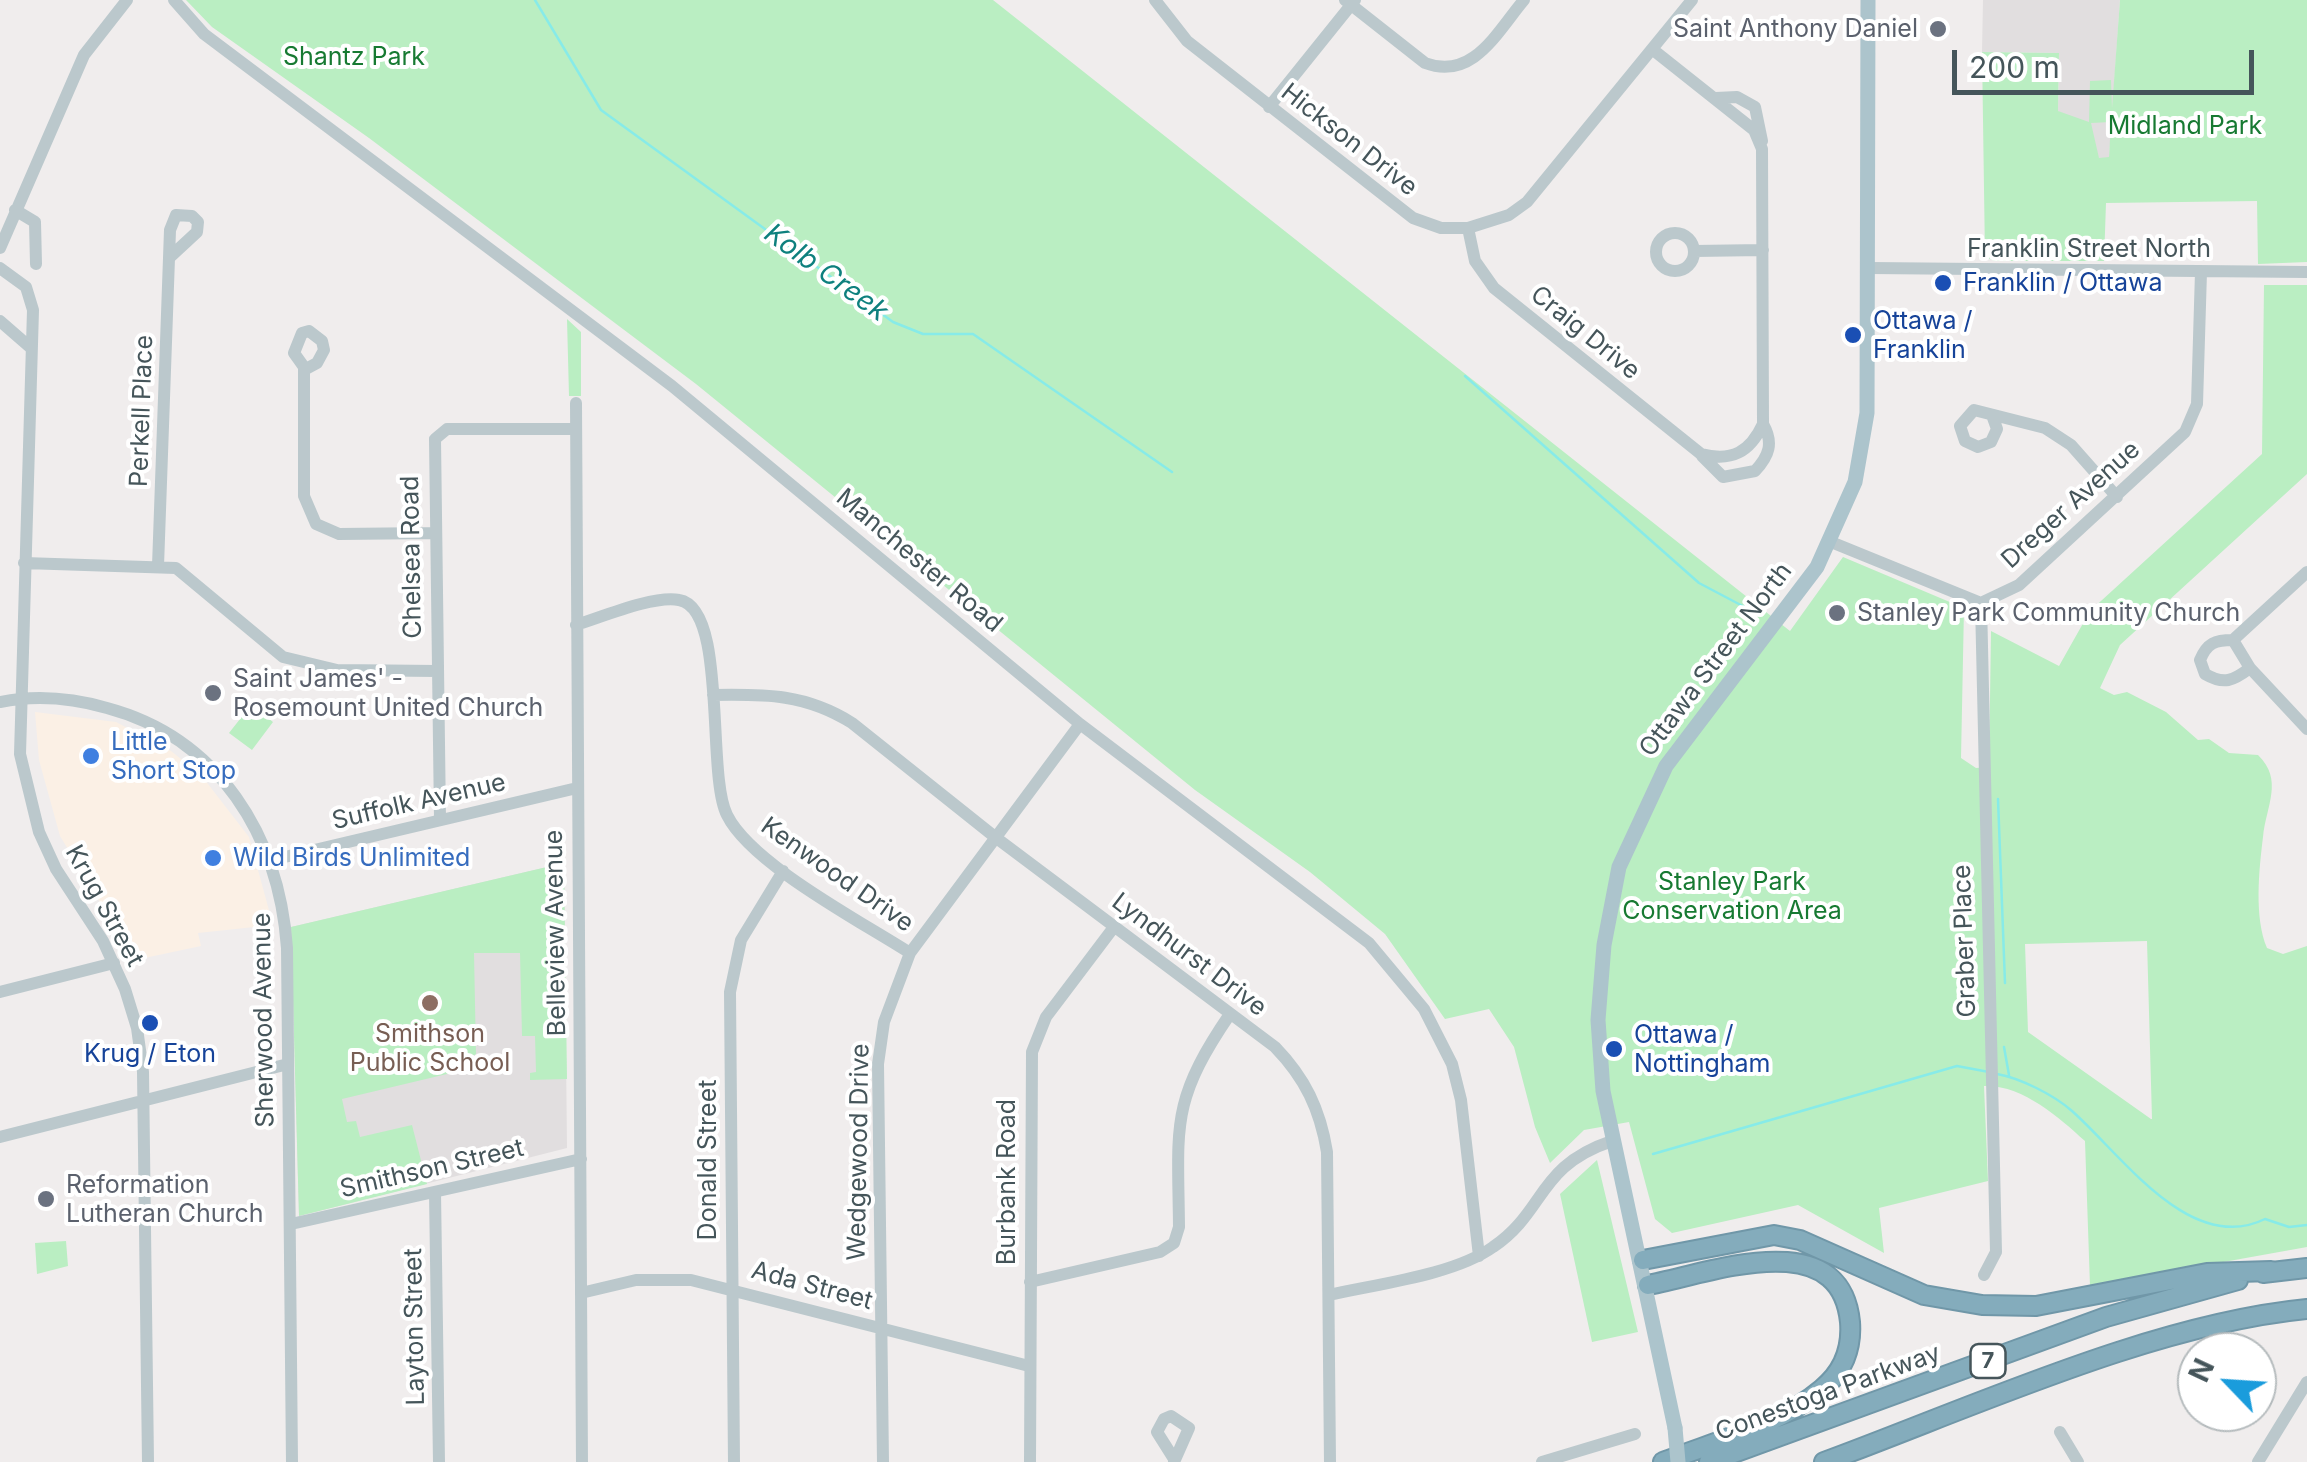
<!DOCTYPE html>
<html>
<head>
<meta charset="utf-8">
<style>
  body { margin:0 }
  #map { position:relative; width:2307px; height:1462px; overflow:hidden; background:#f0eded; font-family:Inter,sans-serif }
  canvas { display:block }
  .north { position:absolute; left:2177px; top:1332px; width:100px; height:100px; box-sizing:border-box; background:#fff; border:2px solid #b5bbbd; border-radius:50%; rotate:295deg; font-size:28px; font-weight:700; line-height:40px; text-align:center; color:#45555a }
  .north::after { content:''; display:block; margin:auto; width:35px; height:45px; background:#1a9cdc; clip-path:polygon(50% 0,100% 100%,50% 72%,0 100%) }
  .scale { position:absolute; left:1952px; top:50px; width:302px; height:45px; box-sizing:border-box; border:5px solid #45555a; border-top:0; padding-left:12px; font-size:30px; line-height:35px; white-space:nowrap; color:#45555a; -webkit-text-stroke:8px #fff; paint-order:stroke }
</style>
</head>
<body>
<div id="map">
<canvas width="2307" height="1462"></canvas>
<div class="north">N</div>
<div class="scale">200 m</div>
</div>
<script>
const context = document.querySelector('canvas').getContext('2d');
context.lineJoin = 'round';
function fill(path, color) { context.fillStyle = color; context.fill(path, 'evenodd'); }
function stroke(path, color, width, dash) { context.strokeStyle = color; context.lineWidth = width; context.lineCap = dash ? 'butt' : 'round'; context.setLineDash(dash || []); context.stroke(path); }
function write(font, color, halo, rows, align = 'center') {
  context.font = font + ' Inter,sans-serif'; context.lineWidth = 8; context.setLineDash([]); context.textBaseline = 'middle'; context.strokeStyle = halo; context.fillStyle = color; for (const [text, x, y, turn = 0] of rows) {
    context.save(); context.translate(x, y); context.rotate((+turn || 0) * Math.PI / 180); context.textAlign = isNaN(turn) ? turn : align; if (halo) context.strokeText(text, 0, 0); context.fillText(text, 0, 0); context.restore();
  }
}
fill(new Path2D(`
  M35 712 116 722 171 751 201 775 249 837 273 925 198 933 201 946 135 960 60 836 39 760Z`), '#fbf0e5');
fill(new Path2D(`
  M1983 0H2120L2109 158H2099L2058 111 2059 53 1982 52Z
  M564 863 567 1148 299 1216 291 927Z`), '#e1dedf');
fill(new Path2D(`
  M186 0H993L1790 631 1843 557 1964 608 1961 758 1976 768 1989 767 1991 631 2059 666 2090 611 2262 454 2264 285H2307V474L2120 645 2100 688 2114 695 2127 692 2166 712 2198 740 2209 739 2229 753 2258 755C2284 780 2266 806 2263 837 2259 870 2254 917 2267 948L2283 954 2307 946V1247L2090 1286 2085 1141C2059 1117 2021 1084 1984 1086L1988 1181 1879 1208 1884 1253 1798 1205 1672 1233 1655 1219 1629 1122 1584 1130 1550 1163 1535 1127 1514 1047 1489 1009 1445 1019 1385 934 1310 872 1195 790 696 384 369 138 212 27ZM2147 941 2152 1119H2151L2028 1032 2025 944Z
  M2120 0H2307V262L2258 264 2257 201 2106 203 2104 261H1995L1985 257 1982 52 2059 53 2058 111 2089 122 2090 81 2111 80 2112 108ZM2111 122 2109 157 2099 158 2091 123Z
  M567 319 581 332V396H569Z
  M251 705 273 722 252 750 229 733Z
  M564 863 567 1079 530 1080V1073L536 1072 535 1036H522L520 953H474L476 1054 447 1074 342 1099 347 1122 356 1121 360 1137 412 1125 427 1184 299 1216 291 927Z
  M1597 1160 1638 1332 1592 1342 1560 1194Z
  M66 1241 68 1266 37 1274 35 1243Z`), '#baeec2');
stroke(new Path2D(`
  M535 0 601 110 893 322 923 334H973L1172 472
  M1465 376 1699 583 1754 612
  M1998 799 2005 983
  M2004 1047 2009 1075
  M1997 1074C2020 1078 2054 1095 2072 1111 2121 1154 2190 1256 2265 1219L2289 1227 2307 1225
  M1653 1154 1957 1066 1989 1072`), '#87ebe8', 2.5);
const highway = new Path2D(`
  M1643 1260 1774 1235 1800 1240 1924 1295 1982 1305 2036 1306 2207 1273 2271 1271
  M2263 1273 2307 1268
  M1648 1285C1705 1275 1840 1221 1850 1322 1852 1348 1843 1372 1822 1389 1780 1425 1714 1442 1663 1462
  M1709 1462 2106 1317 2238 1280
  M1824 1462C1971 1408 2152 1324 2307 1309`);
stroke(highway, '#7097a8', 22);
stroke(new Path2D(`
  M174 0 204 34 672 386 1080 724 1369 943 1424 1009 1452 1064 1461 1100 1479 1256
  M1155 0 1187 41 1413 218 1441 228H1468L1509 215 1527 202 1692 0
  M1345 0 1425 63C1473 81 1497 32 1524 0
  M1716 98 1737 97 1755 107 1762 141
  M1269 107 1355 0
  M15 210 35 222 36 264
  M1468 228 1475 261 1494 288 1701 454C1732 462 1750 452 1763 424L1762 149 1754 130 1652 49
  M1656 252a19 19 0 1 1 38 0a19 19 0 1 1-38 0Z
  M0 248 84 55 127 0
  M1694 251 1763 250
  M0 268 26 287 33 310 20 754 39 832 56 869 103 941 125 989 137 1028 143 1072 148 1462
  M1870 268 2307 272
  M0 321 31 348
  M304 370 317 363 324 350 322 341 309 331 302 333 294 353 304 367V496L316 524 339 534 434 533
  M576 403 582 1462
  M1992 415 1997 429 1991 442 1978 447 1965 441 1960 426 1974 410 2045 428 2071 445 2117 497
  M1702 456 1723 477 1755 471C1769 456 1774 443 1763 424
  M1831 542 1981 603 2019 585 2185 432 2197 404 2201 272
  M24 563 176 568 283 657 337 670 437 671
  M158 566 170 230 176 215 192 216 198 222 197 232 170 257
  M1981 603 1996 1252 1984 1275
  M576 625C602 617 654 595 679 600 728 608 706 774 727 815 751 864 862 922 910 953
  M2233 640 2250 668 2307 729
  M2250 668C2233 681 2224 685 2205 674L2200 660C2207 643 2215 640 2233 640L2307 572
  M713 695C766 694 806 694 852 723L995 837 1275 1047C1305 1078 1320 1109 1327 1152L1330 1462
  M0 702C35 695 72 698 107 708 219 738 279 836 287 948L292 1462
  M440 819 435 439 447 429H575
  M272 860 577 788
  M0 992 114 963
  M0 1137 288 1064
  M435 1192 439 1462
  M291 1224 581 1159
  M1030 1282 1160 1252 1174 1243 1179 1227C1178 1125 1170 1102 1230 1014
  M581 1293 636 1280H691L1029 1366
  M1329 1295C1377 1284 1454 1275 1493 1247 1546 1211 1537 1166 1612 1141
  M2060 1432 2078 1462
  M734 1462 730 992 741 940 783 871
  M883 1462 878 1064 884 1022 910 953 1080 724
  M1030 1462 1032 1052 1046 1017 1114 927
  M1174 1462 1189 1428 1171 1416 1164 1419 1157 1432 1174 1459
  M1542 1462 1635 1434
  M2258 1462 2307 1382`), '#bbc8cc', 12);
stroke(new Path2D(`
  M1675 1428 1603 1091 1598 1020 1604 945 1619 867 1666 766 1817 567 1855 482 1867 413 1868 0`), '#acc4cc', 15);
stroke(highway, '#84acbc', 18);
stroke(new Path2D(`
  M1675 1428 1678 1462`), '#acc4cc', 15);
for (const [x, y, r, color] of [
  [1938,29,10,"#6b7280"],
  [1943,283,10,"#1a4fb4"],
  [1853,335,10,"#1a4fb4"],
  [1837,613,10,"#6b7280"],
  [213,693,10,"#6b7280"],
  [91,756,10,"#3f7fe0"],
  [213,858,10,"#3f7fe0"],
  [430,1003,10,"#8d6e63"],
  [150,1023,10,"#1a4fb4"],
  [1614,1049,10,"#1a4fb4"],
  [46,1199,10,"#6b7280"]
]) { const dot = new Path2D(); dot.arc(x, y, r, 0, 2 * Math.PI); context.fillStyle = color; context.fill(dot); stroke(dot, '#fff', 4); }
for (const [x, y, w] of [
  [1988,1361,35]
]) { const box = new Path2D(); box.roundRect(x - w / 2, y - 17, w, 34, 8); context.fillStyle = '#fff'; context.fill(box); stroke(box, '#45555a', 2.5); }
write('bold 22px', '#45555a', null, [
  ["7",1988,1361]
]);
write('25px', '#5b616d', '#fff', [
  ["Saint Anthony Daniel",1918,29,"right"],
  ["Stanley Park Community Church",1857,613],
  ["Saint James' -",233,679],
  ["Rosemount United Church",233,708],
  ["Reformation",66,1185],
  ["Lutheran Church",66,1214]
], 'left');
write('25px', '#177a32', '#fff', [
  ["Shantz Park",354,57],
  ["Midland Park",2185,126],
  ["Stanley Park",1732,882],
  ["Conservation Area",1732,911]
]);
write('25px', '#45555a', '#fff', [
  ["Hickson Drive",1349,140,38],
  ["Franklin Street North",2089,249],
  ["Craig Drive",1585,333,39],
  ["Perkell Place",142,411,-88],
  ["Dreger Avenue",2071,505,-42],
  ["Chelsea Road",412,557,-91],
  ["Manchester Road",919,561,40],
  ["Ottawa Street North",1716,660,-53],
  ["Suffolk Avenue",419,802,-13],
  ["Kenwood Drive",837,875,35],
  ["Krug Street",104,906,61],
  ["Belleview Avenue",556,933,-91],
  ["Graber Place",1965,941,-92],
  ["Lyndhurst Drive",1189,955,37],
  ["Sherwood Avenue",264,1020,-91],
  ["Wedgewood Drive",859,1152,-89],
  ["Donald Street",708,1160,-90],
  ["Smithson Street",432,1169,-13],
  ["Burbank Road",1007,1182,-90],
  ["Ada Street",812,1286,15],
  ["Layton Street",415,1327,-91],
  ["Conestoga Parkway",1828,1393,-20]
]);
write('25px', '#164399', '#fff', [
  ["Franklin / Ottawa",1963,283],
  ["Ottawa /",1873,321],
  ["Franklin",1873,350],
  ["Ottawa /",1634,1035],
  ["Nottingham",1634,1064],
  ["Krug / Eton",150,1054,"center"]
], 'left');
write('25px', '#366cbe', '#fff', [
  ["Little",111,742],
  ["Short Stop",111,771],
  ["Wild Birds Unlimited",233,858]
], 'left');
write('25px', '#785e54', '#fff', [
  ["Smithson",430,1034],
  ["Public School",430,1063]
]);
write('italic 28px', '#0e807e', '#fff', [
  ["Kolb Creek",826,273,36]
]);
</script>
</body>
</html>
